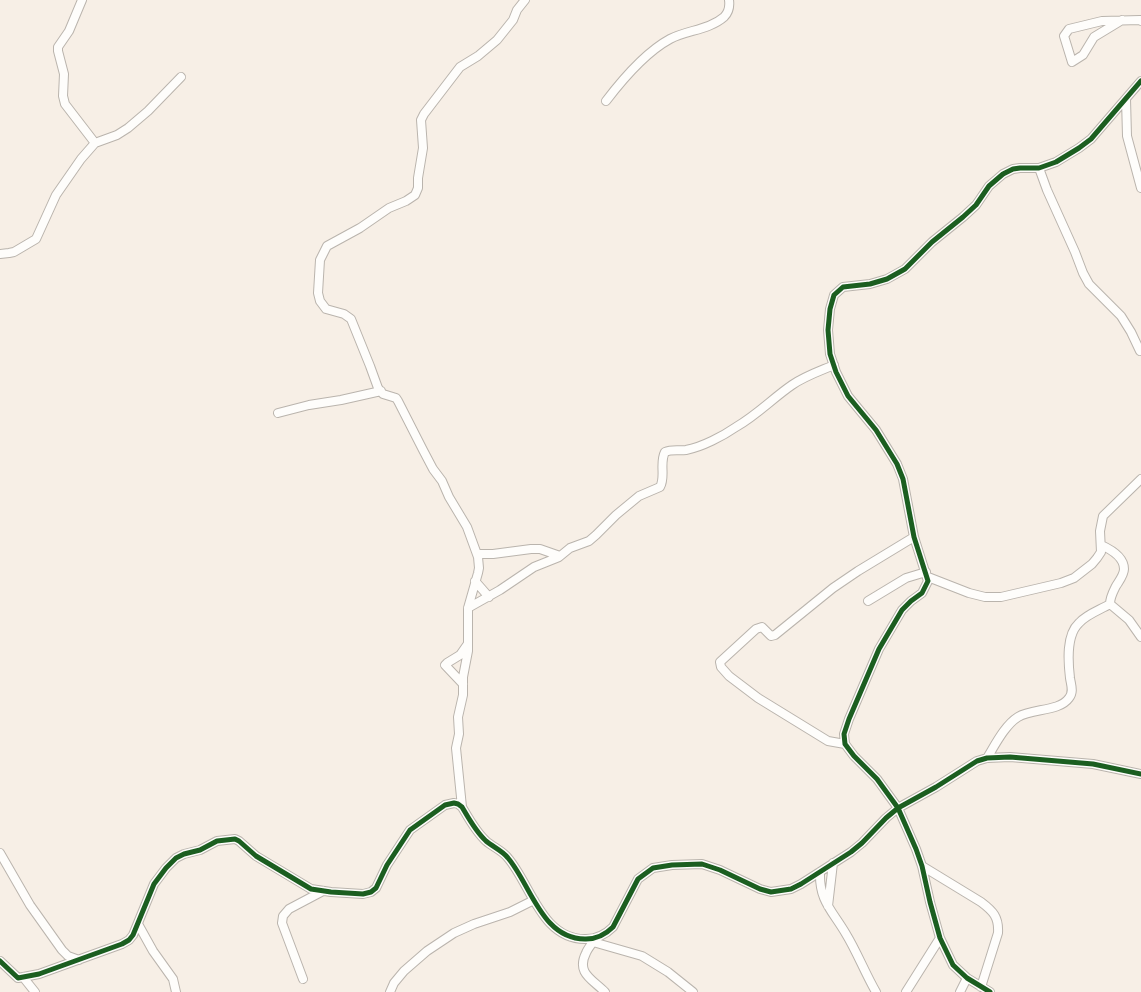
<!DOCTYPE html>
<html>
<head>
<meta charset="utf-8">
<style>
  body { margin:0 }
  canvas { display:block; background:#f7efe6 }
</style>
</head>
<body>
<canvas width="1141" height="992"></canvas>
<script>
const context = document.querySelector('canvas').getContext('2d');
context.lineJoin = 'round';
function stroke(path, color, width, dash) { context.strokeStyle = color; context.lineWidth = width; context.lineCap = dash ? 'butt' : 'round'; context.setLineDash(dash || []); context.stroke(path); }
const minor = new Path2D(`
  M82 0 69 31 58 47V51L64 74 63 96 65 104 95 143
  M1122 20 1094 37 1083 55 1072 62 1064 36 1069 29 1102 21 1140 20 1141 21
  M1126 99 1127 136 1141 188
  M606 101C622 80 646 52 670 39 687 30 709 30 724 17 729 12 730 7 729 0
  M1039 168 1047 190 1075 252 1083 273 1089 284 1121 316 1131 332 1140 351
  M0 254 9 253 14 252 36 239 56 195 81 159 95 143 117 135 128 128 148 111 181 77
  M278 413 309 405 341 400 381 391
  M1101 545C1110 549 1124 557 1124 569 1124 575 1119 581 1116 586 1113 592 1110 597 1110 604L1129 620 1141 637
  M477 554H493L531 549H540L560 556
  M928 577 969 593 985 597H1001L1061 583 1074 578 1092 564 1097 558 1101 552 1100 531 1103 516 1141 479
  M475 581 489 597
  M868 601 906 578 926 572
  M468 608 500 590 534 567 559 557 570 548 589 541 596 535 616 515 639 496 660 487C666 477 659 463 665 452 672 449 679 451 686 450 702 447 723 436 736 427 757 415 773 398 792 385 805 376 820 371 834 365
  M463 684 445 665 447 663 460 655 467 645
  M845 744 828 741 758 698 729 676 721 667 720 662 756 629 762 627 771 636 775 635 833 588 858 571 914 537
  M987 758C995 745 1005 725 1018 717 1032 708 1059 712 1069 698 1074 692 1071 685 1070 678 1068 661 1066 635 1079 623 1087 614 1100 610 1110 604
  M462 807 456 748 459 734 458 717 463 695V677L468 651V608L478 573 479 568 478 557 467 527 449 497 442 481 433 469 423 450 398 401 396 398 383 394 378 388 370 366 351 319 344 314 326 309 320 301 318 293 320 260 327 246 360 228 389 208 406 201 415 195 418 188V178L423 148 421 120 424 114 460 67 478 56 497 40 513 20 517 10 525 0
  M0 853 30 905 62 950 68 956 79 960
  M922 866 981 902C993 911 999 917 998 933L981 987
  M820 872C819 901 832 910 846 934 857 952 865 973 876 992
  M828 906 833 863
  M138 924 153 951 173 979 176 992
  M595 939C592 944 588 948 586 953 576 973 592 979 605 992
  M593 942 642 956 668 972 693 992
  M0 961 18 978 39 974 122 944 129 940 133 935 154 884 166 868 176 858 184 854 200 850 217 841 235 839 239 841 256 856 311 889 331 892 363 894 371 892 376 888 387 865 410 830 445 805 454 803 458 804 462 807C469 819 476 832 486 841 493 847 503 851 508 858 531 885 542 940 586 939 597 939 605 935 613 927L638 879 653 868 672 865 702 864 720 870 760 889 771 892 791 889 801 884 851 852 862 843 886 818 898 808 936 787 977 761 987 758 1010 757 1093 764 1141 774
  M23 977 35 992
  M303 979 282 923 283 916 289 909 323 891
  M390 992 394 983 404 971 427 951 454 933 474 924 510 912 534 900
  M906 992 940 938
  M960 992 967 978
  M990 992 967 978 953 965 940 938 930 902 922 866 916 849 898 808 877 779 854 756 845 744 844 734 849 719 879 649 902 610 911 601 922 593 928 581 914 537 903 479 897 464 876 430 848 396 836 372 830 354 828 330 830 309 834 295 843 287 870 284 887 279 905 269 932 242 963 217 976 205 989 186 1003 174 1013 169 1020 168H1039L1056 162 1079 148 1091 139 1097 132 1141 81`);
stroke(minor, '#bab4ad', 10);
stroke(minor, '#fefdfb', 8);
stroke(new Path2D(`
  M0 961 18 978 39 974 122 944 129 940 133 935 154 884 166 868 176 858 184 854 200 850 217 841 235 839 239 841 256 856 311 889 331 892 363 894 371 892 376 888 387 865 410 830 445 805 454 803 458 804 462 807C469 819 476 832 486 841 493 847 503 851 508 858 531 885 542 940 586 939 597 939 605 935 613 927L638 879 653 868 672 865 702 864 720 870 760 889 771 892 791 889 801 884 851 852 862 843 886 818 898 808 936 787 977 761 987 758 1010 757 1093 764 1141 774
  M990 992 967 978 953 965 940 938 930 902 922 866 916 849 898 808 877 779 854 756 845 744 844 734 849 719 879 649 902 610 911 601 922 593 928 581 914 537 903 479 897 464 876 430 848 396 836 372 830 354 828 330 830 309 834 295 843 287 870 284 887 279 905 269 932 242 963 217 976 205 989 186 1003 174 1013 169 1020 168H1039L1056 162 1079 148 1091 139 1097 132 1141 81`), '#1b5e20', 5);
</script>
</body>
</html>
